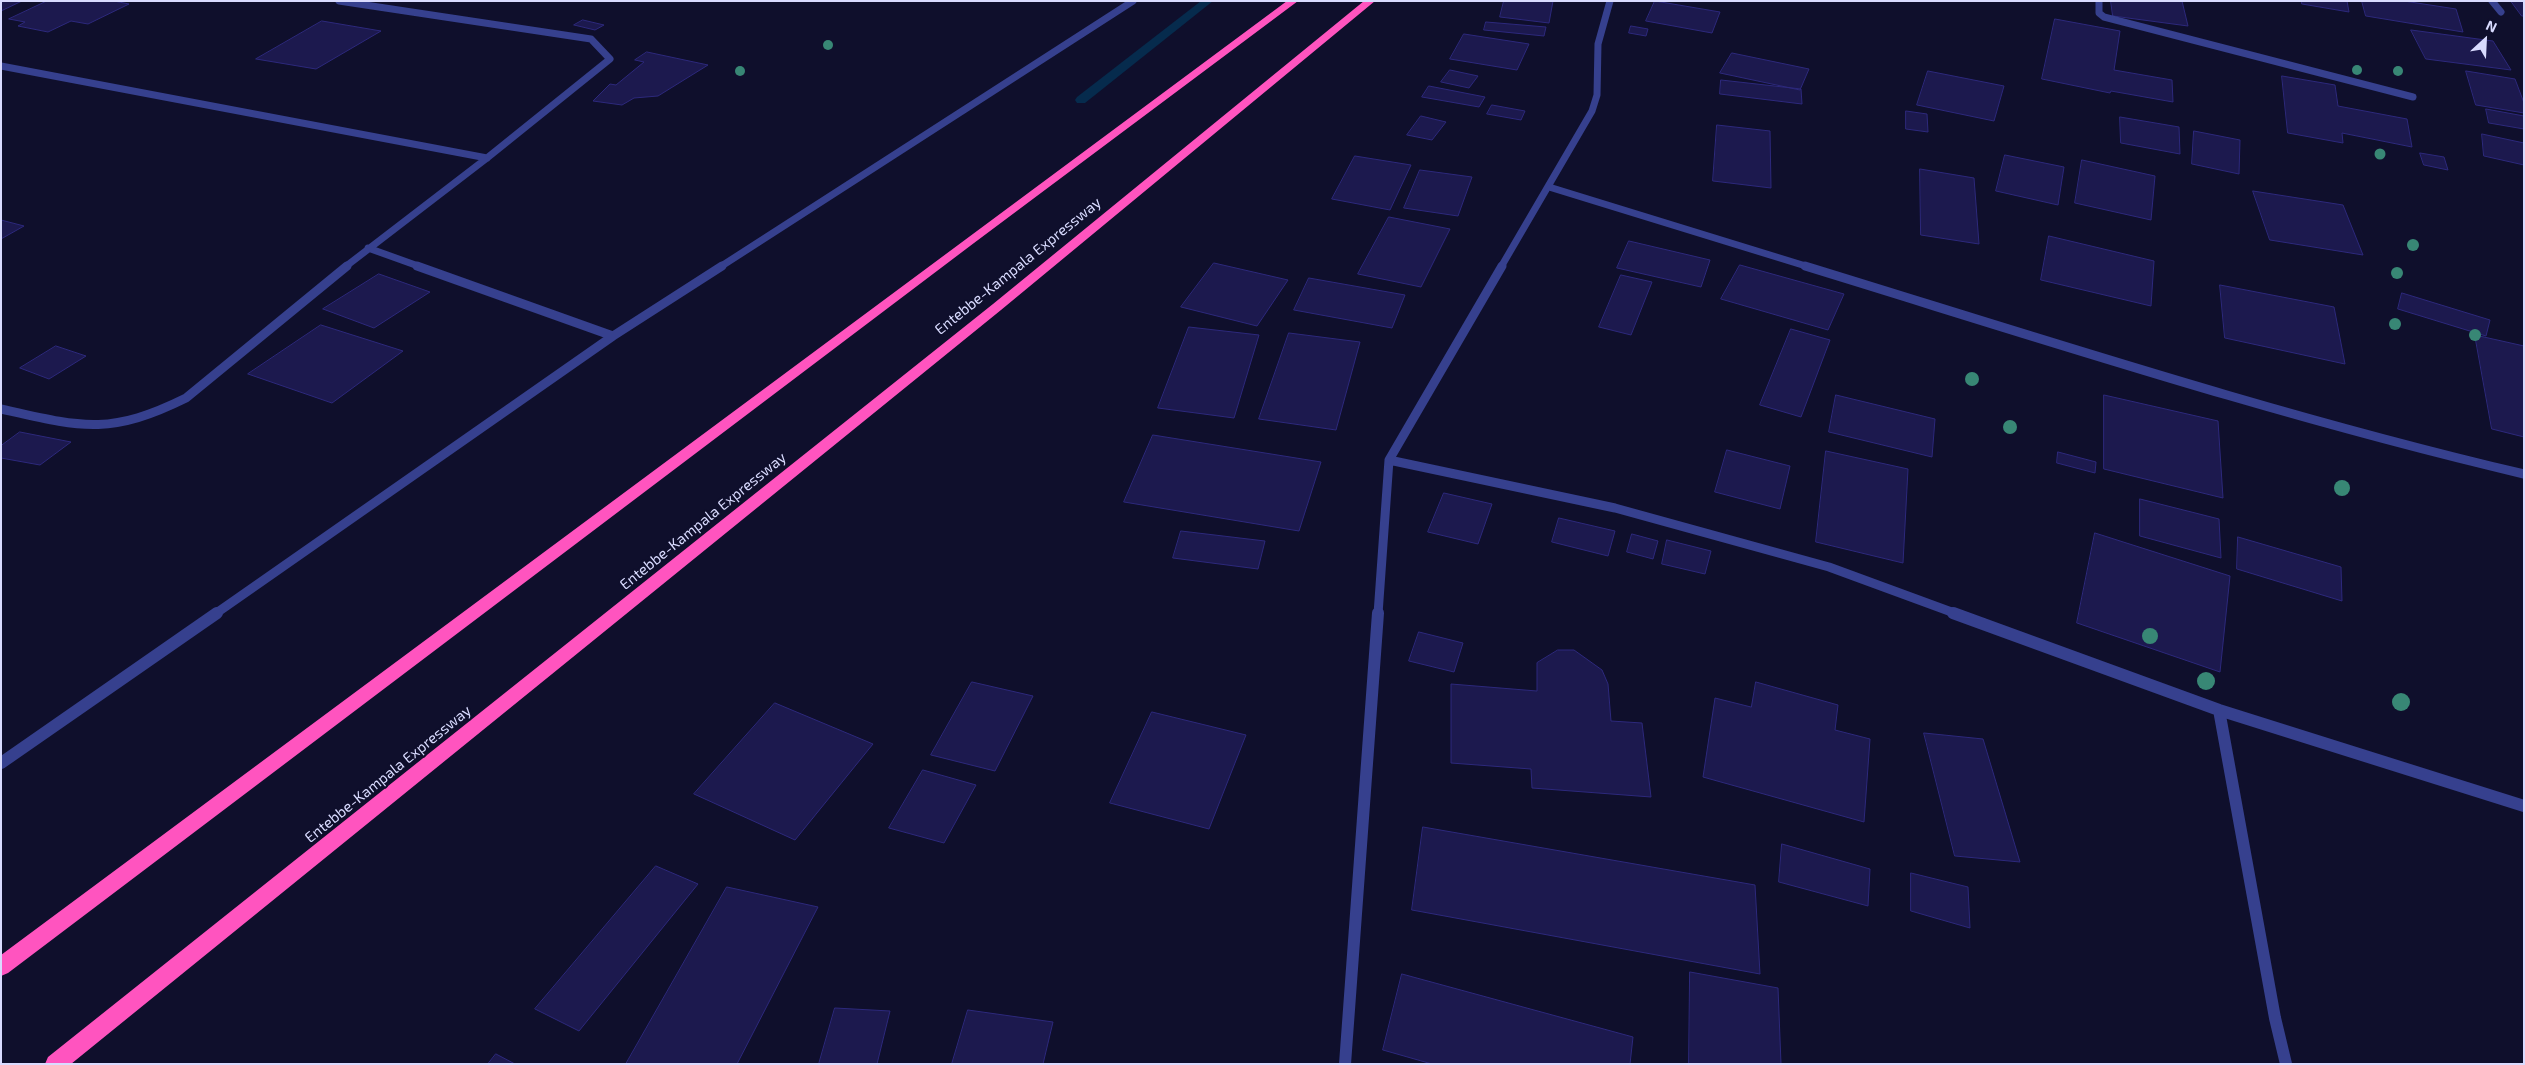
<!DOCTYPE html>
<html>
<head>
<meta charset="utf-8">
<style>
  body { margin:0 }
  #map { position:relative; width:2525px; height:1065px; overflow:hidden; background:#0f0f2c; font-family:"Exo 2",sans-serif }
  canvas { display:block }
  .frame { position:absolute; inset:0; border:2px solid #d9dbff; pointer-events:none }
  .north { position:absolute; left:2460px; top:15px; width:50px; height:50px; -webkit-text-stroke:4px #0f0f2c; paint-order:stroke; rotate:25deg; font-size:14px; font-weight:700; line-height:20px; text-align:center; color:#d9dbff }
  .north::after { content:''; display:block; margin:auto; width:18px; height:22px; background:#d9dbff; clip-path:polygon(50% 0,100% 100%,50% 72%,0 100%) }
</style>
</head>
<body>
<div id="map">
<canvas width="2525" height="1065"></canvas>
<div class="frame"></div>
<div class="north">N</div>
</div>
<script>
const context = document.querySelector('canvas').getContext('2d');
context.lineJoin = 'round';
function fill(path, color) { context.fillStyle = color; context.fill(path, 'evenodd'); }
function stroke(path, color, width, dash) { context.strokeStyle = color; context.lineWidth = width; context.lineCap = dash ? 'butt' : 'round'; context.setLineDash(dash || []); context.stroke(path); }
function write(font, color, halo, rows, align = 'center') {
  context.font = font + ' "Exo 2",sans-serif'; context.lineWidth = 4; context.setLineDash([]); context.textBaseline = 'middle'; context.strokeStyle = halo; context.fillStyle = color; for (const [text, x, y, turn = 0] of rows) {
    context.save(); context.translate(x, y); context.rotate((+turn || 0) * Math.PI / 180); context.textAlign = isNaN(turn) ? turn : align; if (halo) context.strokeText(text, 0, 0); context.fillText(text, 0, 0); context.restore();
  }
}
fill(new Path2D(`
  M1201 1H1213L1085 103H1077L1075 100 1077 97Z`), '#062b4d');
const building = new Path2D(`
  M1 1H22L1 11Z
  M47 1H114L129 4 88 24 71 21 48 32 18 26 25 22 9 19Z
  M1504 1H1553L1549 23 1500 17Z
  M1655 1 1720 12 1712 33 1646 21Z
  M2111 1H2182L2188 26 2113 16Z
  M2302 1H2347L2349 12 2302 4Z
  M2362 1H2404L2456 9 2463 32 2366 16Z
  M2511 1H2524V16H2522Z
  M2055 19 2120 31 2114 70 2172 80 2173 102 2111 91 2110 93 2042 79Z
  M583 20 604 25 595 30 574 25Z
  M322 21 381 31 316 69 256 59Z
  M1486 22 1546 27 1544 36 1484 30Z
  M1631 26 1648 29 1646 36 1629 33Z
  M2411 30 2493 41 2511 70 2426 59Z
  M1464 34 1529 44 1517 70 1450 59Z
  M647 52 708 65 658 96 634 98 622 105 593 101 610 84 616 85 644 62 635 60Z
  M1732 53 1809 69 1800 90 1720 73Z
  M1450 70 1478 76 1469 88 1441 82Z
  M1928 71 2004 86 1994 121 1917 105Z
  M2466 71 2515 79 2524 103V113L2476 105Z
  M2282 76 2335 85 2338 106 2407 119 2412 147 2342 133 2343 143 2288 133Z
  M1721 80 1801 89 1802 104 1720 94Z
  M1429 86 1485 97 1479 107 1422 97Z
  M1492 105 1525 111 1521 120 1487 114Z
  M2486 109 2524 116V129L2489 123Z
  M1906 111 1927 114 1928 132 1906 129Z
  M1421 116 1446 122 1432 140 1407 135Z
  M2120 117 2179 127 2180 154 2121 143Z
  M1717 125 1770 131 1771 188 1713 181Z
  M2194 131 2240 140 2239 174 2192 164Z
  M2482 134 2524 143V165L2484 156Z
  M2420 153 2444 157 2448 170 2424 165Z
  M2005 155 2064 167 2058 205 1996 191Z
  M1355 156 1411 165 1390 210 1332 199Z
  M2082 160 2155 176 2151 220 2075 203Z
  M1920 169 1974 178 1979 244 1921 235Z
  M1420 170 1472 177 1458 216 1404 208Z
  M2253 191 2343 205 2363 255 2270 240Z
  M1389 217 1450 229 1421 287 1358 274Z
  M1 220 24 226 1 239Z
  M2049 236 2154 261 2151 306 2041 280Z
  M1629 241 1710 260 1701 287 1617 268Z
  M1214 263 1288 280 1257 326 1181 307Z
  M1740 265 1844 294 1828 330 1721 299Z
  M379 274 430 292 374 328 323 309Z
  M1621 275 1652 282 1631 335 1599 327Z
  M1309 278 1405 295 1392 328 1294 310Z
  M2220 285 2334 307 2345 364 2225 338Z
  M2402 293 2490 320 2486 336 2398 309Z
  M321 325 403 351 332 403 248 374Z
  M1189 327 1259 335 1234 418 1158 408Z
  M1791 329 1830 340 1801 417 1760 405Z
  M1289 333 1360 342 1336 430 1259 419Z
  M2475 335 2524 346V437L2492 429Z
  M56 346 86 356 49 379 20 368Z
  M1836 395 1935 419 1932 457 1829 432Z
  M2104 395 2218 421 2223 498 2104 469Z
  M20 432 71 442 40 465 1 458V446Z
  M1153 435 1321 462 1299 531 1124 502Z
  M1727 450 1790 466 1780 509 1715 492Z
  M1826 451 1908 469 1903 563 1816 542Z
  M2058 452 2096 462 2095 473 2057 463Z
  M1444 493 1492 504 1478 544 1428 532Z
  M2140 499 2219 519 2221 558 2140 536Z
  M1559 518 1615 531 1608 556 1552 542Z
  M1181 531 1265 541 1258 569 1173 558Z
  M2095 533 2230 576 2220 672 2077 623Z
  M1632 534 1658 541 1653 559 1627 552Z
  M2238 537 2341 567 2342 601 2237 569Z
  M1667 540 1711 551 1705 574 1662 564Z
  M1419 632 1463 643 1454 672 1409 661Z
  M1558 650H1574L1602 670 1608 684 1611 721 1642 723 1651 797 1532 788 1531 769 1451 763V684L1537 691V663Z
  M972 682 1033 696 995 771 931 755Z
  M1756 682 1838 705 1835 730 1870 739 1864 822 1703 777 1715 698 1751 707Z
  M775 703 873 744 795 840 694 794Z
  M1152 712 1246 735 1209 829 1110 803Z
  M1924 733 1983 739 2020 862 1955 856Z
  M923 770 976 785 944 843 889 828Z
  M1423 827 1755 885 1760 974 1412 910Z
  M1782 844 1870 869 1868 906 1779 882Z
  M656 866 698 884 579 1031 535 1009Z
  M1911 873 1968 887 1970 928 1911 911Z
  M727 887 818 907 737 1064H626Z
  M1690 972 1778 988 1781 1064H1689Z
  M1402 974 1633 1037 1630 1064H1432L1383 1050Z
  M835 1008 890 1011 877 1064H819Z
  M968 1010 1053 1022 1043 1064H952Z
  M496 1054 515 1064H488Z`);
fill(building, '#1c194e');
stroke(building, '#2d297c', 1);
stroke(new Path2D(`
  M339 1 591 39 610 59 487 158 345 267
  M2099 1V13L2104 17 2413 97
  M2492 1 2501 12
  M1 66 487 158
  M1549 187 1809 267
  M368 248 421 267
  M720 267 1133 1
  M1501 267 1592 111 1597 95 1598 44 1610 1`), '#36408e', 7);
stroke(new Path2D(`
  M417 266 613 336
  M1805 266C2043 339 2281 417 2524 474
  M1 409C81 427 109 436 186 398L347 266
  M1389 460 1615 508 1829 567 1957 614
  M215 614 613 336 722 266
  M1378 614 1389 460 1502 266`), '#36408e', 9);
stroke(new Path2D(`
  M1953 613 2219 710 2524 806
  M2219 710 2275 1018 2286 1064
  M1 763 217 613
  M1345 1064 1378 613`), '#36408e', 12);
fill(new Path2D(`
  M1287 1H1298L974 243 8 973 1 976V955Z
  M1364 1H1375L1001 310 71 1064H45L48 1057 993 304Z`), '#ff54bf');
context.fillStyle = '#388775';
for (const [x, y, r] of [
  [828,45,5],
  [2357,70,5],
  [740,71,5],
  [2398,71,5],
  [2380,154,5.5],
  [2413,245,6],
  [2397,273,6],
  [2395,324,6],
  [2475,335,6],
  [1972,379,7],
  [2010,427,7],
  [2342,488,8],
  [2150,636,8],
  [2206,681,9],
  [2401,702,9]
]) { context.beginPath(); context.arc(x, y, r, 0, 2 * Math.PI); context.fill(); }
write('15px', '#d9dbff', '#0f0f2c', [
  ["Entebbe-Kampala Expressway",1018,266,-39],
  ["Entebbe-Kampala Expressway",703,521,-39],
  ["Entebbe-Kampala Expressway",388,774,-39]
]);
</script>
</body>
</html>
